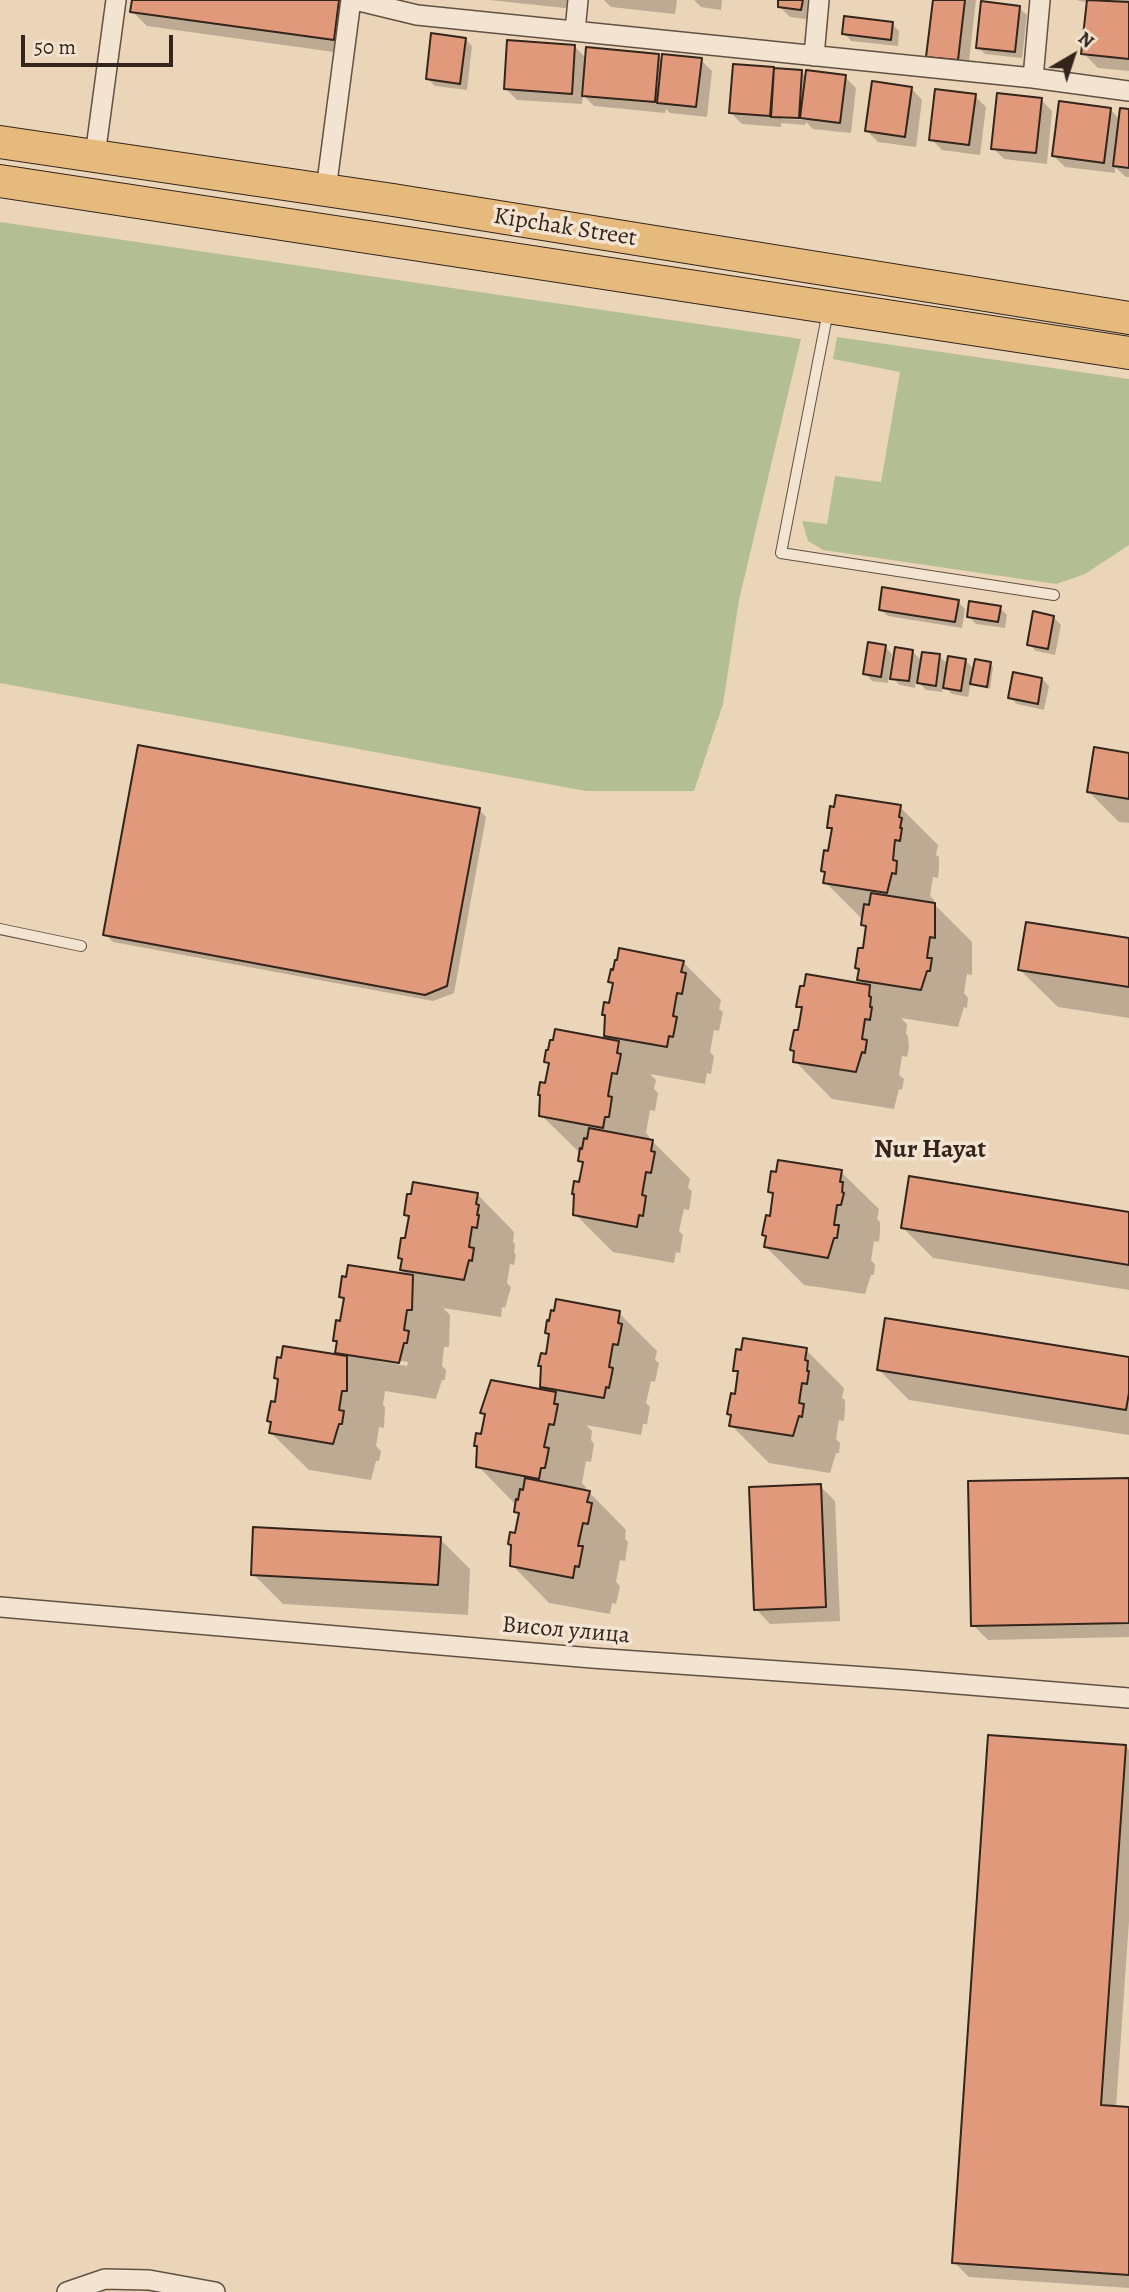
<!DOCTYPE html>
<html>
<head>
<meta charset="utf-8">
<style>
  body { margin:0 }
  #map { position:relative; width:1129px; height:2292px; overflow:hidden; background:#ebd5b8; font-family:Alegreya,serif }
  canvas { display:block }
  .north { position:absolute; left:1038px; top:21px; width:70px; height:70px; -webkit-text-stroke:5px #f2e4d1; paint-order:stroke; rotate:39deg; font-size:19px; font-weight:700; line-height:28px; text-align:center; color:#33251c }
  .north::after { content:''; display:block; margin:auto; width:24px; height:32px; background:#33251c; clip-path:polygon(50% 0,100% 100%,50% 72%,0 100%) }
  .scale { position:absolute; left:21px; top:35px; width:152px; height:32px; box-sizing:border-box; border:4px solid #33251c; border-top:0; padding-left:9px; font-size:21px; line-height:24px; white-space:nowrap; color:#33251c; -webkit-text-stroke:5px #f2e4d1; paint-order:stroke }
</style>
</head>
<body>
<div id="map">
<canvas width="1129" height="2292"></canvas>
<div class="north">N</div>
<div class="scale">50 m</div>
</div>
<script>
const context = document.querySelector('canvas').getContext('2d');
context.lineJoin = 'round';
function fill(path, color) { context.fillStyle = color; context.fill(path, 'evenodd'); }
function stroke(path, color, width, dash) { context.strokeStyle = color; context.lineWidth = width; context.lineCap = dash ? 'butt' : 'round'; context.setLineDash(dash || []); context.stroke(path); }
function write(font, color, halo, rows, align = 'center') {
  context.font = font + ' Alegreya,serif'; context.lineWidth = 7; context.setLineDash([]); context.textBaseline = 'middle'; context.strokeStyle = halo; context.fillStyle = color; for (const [text, x, y, turn = 0] of rows) {
    context.save(); context.translate(x, y); context.rotate((+turn || 0) * Math.PI / 180); context.textAlign = isNaN(turn) ? turn : align; if (halo) context.strokeText(text, 0, 0); context.fillText(text, 0, 0); context.restore();
  }
}
fill(new Path2D(`
  M0 222 801 339 739 600 723 704 694 791H586L0 683Z
  M837 337 1129 379V545L1085 574 1056 584 823 550 808 541 802 521 827 524 835 476 881 482 900 372 833 359Z`), '#b3be92');
fill(new Path2D(`
  M134 0H351L348 54 147 26 132 11Z
  M489 0H575L574 9Z
  M604 0H677L675 14 611 7Z
  M694 0H722L721 10 701 7Z
  M780 0H814L812 20 790 17 779 6Z
  M934 0H976L968 70 939 67 928 56Z
  M1076 0H1129V71L1098 68 1083 53 1089 3Z
  M1019 8 1027 15 1022 58 985 54 978 47Z
  M892 24 899 31 898 46 851 41 844 33Z
  M465 39 472 46 467 90 435 86 428 79Z
  M574 46 587 59 658 55 663 60H701L712 71 707 117 670 113 666 109 665 113 594 106 583 95 582 104 517 100 506 89Z
  M773 69 776 72H801L807 77H845L856 88 851 133 813 129 806 122 805 125 781 123V127L742 124 731 113ZM782 115 808 117 807 120 782 119Z
  M911 88 922 100 916 147 878 142 867 131Z
  M975 96 986 107 980 155 942 150 931 139Z
  M1041 100 1052 111 1047 164 1004 159 993 148Z
  M1110 109 1120 120 1129 111V177H1126L1115 167V173L1065 167 1054 156Z
  M958 602 965 609 962 628 888 616 880 609Z
  M1000 608 1007 615 1005 628 976 624 969 617Z
  M1053 617 1061 625 1055 655 1036 651 1029 644Z
  M885 647 892 654 888 683 872 681 865 673Z
  M912 651 922 661 939 656 949 665 966 661 975 670 990 664 993 667 990 689 975 686 971 682 968 697 952 694 943 685 942 692 926 690 916 680 915 688 900 685 892 678Z
  M1042 679 1049 686 1044 710 1017 704 1010 697Z
  M1129 755V823L1119 822 1088 791Z
  M900 807 938 845 936 855 939 857V868L938 878 933 877 930 896 934 900V904L972 942V975L967 974 964 993 968 998 967 1008 964 1007 958 1027 901 1018 907 1024 906 1034 908 1036 909 1047 907 1057 902 1056 899 1075 904 1079 902 1090 899 1089 894 1109 832 1099 795 1061 796 1053 792 1049 800 1032 803 1011 798 1006 865 986 859 980 860 971 857 968 864 950 867 929 863 924 864 921 825 882 826 874 823 870 830 853 833 831 829 827Z
  M479 809 486 817 454 993 433 1001 113 942 105 934Z
  M1129 940V1018L1058 1007 1020 970Z
  M683 962 721 1000 719 1009 723 1012 719 1031 714 1030 710 1052 714 1056 711 1074 707 1073 705 1084 650 1074 656 1080 654 1089 658 1093 655 1111 650 1110 646 1133 649 1136V1141H652L690 1179 688 1188 692 1191 689 1210 684 1209 679 1231 683 1235 680 1253 676 1252 674 1263 613 1252 575 1214 584 1164 580 1160 581 1154 541 1115 550 1066 546 1062 612 1041 606 1035V1016L604 1014 611 1005 614 985 610 981Z
  M841 1172 879 1209 877 1219 880 1222V1232L879 1242 874 1241 871 1260 875 1265 874 1275H871L865 1294 804 1285 766 1247 767 1238 764 1235 771 1218 774 1196 770 1192Z
  M477 1194 514 1232 513 1242 515 1244 514 1253 516 1255 514 1265 510 1264 507 1283 511 1287 505 1308 502 1307 501 1317 443 1308 450 1315 449 1347H444L442 1366 446 1370 445 1380H442L436 1399 385 1391 383 1405 385 1407 384 1428 379 1427 376 1446 381 1451 379 1461H376L371 1480 309 1470 271 1433 273 1424 269 1421 276 1404 280 1382 275 1377 336 1356 338 1343 335 1340 342 1323 345 1301 341 1297 408 1276 402 1270 403 1261 400 1258 407 1240 410 1219 406 1214ZM377 1357 408 1362 407 1366 377 1361Z
  M1129 1214V1290L933 1258 903 1228Z
  M619 1313 657 1351 655 1360 659 1363 655 1382 651 1381 646 1403 650 1407 647 1424H643L641 1435 586 1425 592 1431 591 1440 594 1444 591 1462 586 1461 582 1483 586 1487 585 1491 589 1492 626 1530 625 1539 628 1542 625 1561 620 1560 616 1582 620 1586 616 1604 612 1603 610 1614 549 1603 512 1565V1547L510 1544 516 1535 520 1515 516 1511 515 1504 478 1466V1448L476 1445 483 1436 486 1417 482 1413 548 1392 542 1386 551 1336 547 1332Z
  M806 1350 844 1388 842 1398 845 1400V1410L844 1421 839 1420 836 1439 840 1443 839 1453H836L830 1473 769 1463 731 1425 739 1374 735 1370Z
  M1129 1359V1435L909 1400 878 1369Z
  M1129 1480V1637L988 1640 973 1625Z
  M820 1486 835 1501 840 1621 770 1624 756 1609Z
  M440 1539 470 1569 468 1615 283 1604 253 1574Z
  M1125 1746 1129 1750V1921L1116 2108 1129 2109V2288L969 2277 954 2262Z`), '#0003');
const building = new Path2D(`
  M132 0H339L334 40 130 12Z
  M778 0H803L801 10 778 7Z
  M933 0H965L958 60 926 57Z
  M1087 0 1129 2V59L1081 54Z
  M981 1 1020 6 1015 52 976 48Z
  M844 16 893 22 891 40 842 34Z
  M431 33 466 38 460 84 426 79Z
  M507 40 575 45 572 94 504 89Z
  M586 47 659 54 655 102 582 96Z
  M662 54 702 58 696 107 657 103Z
  M733 64 774 67 770 116 729 113Z
  M774 68 802 70 799 118 771 117Z
  M806 70 846 75 840 123 800 118Z
  M872 81 912 87 905 137 865 131Z
  M935 89 976 94 969 145 929 140Z
  M997 93 1042 98 1036 153 991 149Z
  M1059 101 1111 108 1104 163 1052 156Z
  M1120 108 1129 109V168L1113 166Z
  M882 587 959 600 955 622 879 610Z
  M969 601 1001 606 998 622 967 617Z
  M1033 611 1054 616 1048 649 1027 645Z
  M868 642 886 645 881 677 863 674Z
  M895 647 913 650 909 681 890 679Z
  M922 652 940 654 936 686 917 683Z
  M948 656 966 659 961 691 943 688Z
  M975 659 991 662 987 687 970 684Z
  M1013 672 1042 678 1038 704 1008 698Z
  M138 745 480 808 447 986 425 995 103 935Z
  M1094 747 1129 753V799L1087 792Z
  M836 795 901 805 899 817 902 818 900 828H902L900 841 895 840 893 860 897 861 896 874 892 873 887 893 823 883 825 872 821 871 824 850 828 851 832 828H827L830 806 834 807Z
  M871 893 935 903V938L930 937 927 958H932L930 971H927L921 990 857 980 859 969 855 968 858 948H863L866 926 861 925 864 904 869 905Z
  M1026 922 1129 938V987L1018 970Z
  M619 948 684 961 681 972 686 973 682 994 677 993 673 1016 677 1017 673 1037 669 1036 667 1047 604 1036 605 1015H602L604 1002 609 1003 613 983 608 982 611 969 613 970 615 960H617Z
  M806 974 870 985 869 996 871 997 870 1007H872L870 1020 865 1019 862 1039 867 1040 865 1053 862 1052 856 1072 793 1062 794 1051 790 1050 794 1030H798L802 1007H796L800 986H804Z
  M555 1029 619 1041 617 1053 621 1054 617 1074 612 1073 608 1096 612 1097 609 1117H605L603 1128 539 1116 540 1095H538L540 1082 545 1083 549 1063 544 1062 546 1050H548L550 1040H553Z
  M589 1128 653 1140 651 1151 655 1152 651 1173 646 1172 642 1195 646 1196 643 1216 639 1215 637 1227 573 1215 574 1194H572L574 1181 579 1182 583 1162 578 1161 580 1148 582 1149 584 1138 587 1139Z
  M778 1160 842 1170 840 1182H843L842 1192 844 1193 841 1205H837L834 1225H839L837 1238H834L828 1258 764 1247 766 1236 762 1235 766 1215 770 1216 773 1193 768 1192 771 1171 776 1172Z
  M909 1176 1129 1212V1265L901 1228Z
  M413 1182 478 1193 476 1204 479 1205 477 1215H479L477 1228 472 1227 469 1247 474 1248 472 1261 469 1260 464 1280 400 1270 402 1259 398 1258 401 1238H405L409 1216 404 1215 407 1194H411Z
  M348 1265 413 1275 412 1310H407L404 1330 409 1331 407 1343H404L399 1363 335 1353 337 1341H333L336 1320 340 1321 344 1298 339 1297 342 1276 346 1277Z
  M556 1299 620 1311 618 1323 622 1324 618 1345 613 1344 609 1367 613 1368 609 1388 606 1387 604 1398 540 1387 541 1366H538L541 1353 546 1354 549 1334 545 1333 547 1320 549 1321 551 1310 554 1311Z
  M885 1318 1129 1357V1393L1126 1410 877 1370Z
  M743 1338 807 1348 805 1360 808 1361 807 1371H809L807 1384 802 1383 799 1403 804 1404 802 1417 799 1416 793 1436 729 1426 731 1415 727 1414 731 1393 735 1394 738 1371H733L736 1349 741 1350Z
  M283 1346 347 1356V1391H342L339 1410 344 1411 342 1424H339L333 1444 269 1433 271 1422 267 1421 271 1401 275 1402 278 1379 274 1378 277 1357 281 1358Z
  M491 1380 556 1392 554 1404H558L554 1425 549 1424 544 1447 549 1448 545 1468H541L539 1479 476 1467 477 1446H474L476 1433 481 1434 485 1414 480 1413Z
  M525 1478 590 1491 587 1502 592 1503 588 1524 583 1523 578 1546H583L579 1567 575 1566 573 1578 510 1566 511 1545 508 1544 510 1532 515 1533 519 1513 514 1512 516 1499 518 1500 520 1489 523 1490Z
  M1129 1478V1623L971 1626 968 1481Z
  M821 1484 826 1607 754 1610 749 1487Z
  M253 1527 441 1537 438 1585 251 1575Z
  M988 1735 1126 1745 1101 2105 1129 2107V2275L952 2263Z`);
fill(building, '#e09a7b');
stroke(building, '#33251c', 2);
const lane = new Path2D(`
  M828 311 781 553 1054 595
  M0 929 81 946`);
const street = new Path2D(`
  M355 0 417 15 1033 78 1129 91
  M575 31 578 0
  M814 56 819 0
  M1033 78 1040 0
  M95 156 116 0
  M326 190 351 0
  M0 1607 592 1658 909 1680 1129 1698
  M67 2292 105 2279 149 2280 215 2292`);
const primary = new Path2D(`
  M0 142 393 200 1129 318
  M0 181 1129 353`);
stroke(lane, '#615143', 12);
stroke(street, '#615143', 22);
stroke(primary, '#33251c', 34);
stroke(lane, '#f2e4d1', 10);
stroke(street, '#f2e4d1', 19);
stroke(primary, '#e6ba7c', 32);
write('24px', '#33251c', '#f2e4d1', [
  ["Kipchak Street",565,228,9],
  ["Висол улица",566,1631,5]
]);
write('bold 26px', '#33251c', '#f2e4d1', [
  ["Nur Hayat",930,1151]
]);
</script>
</body>
</html>
